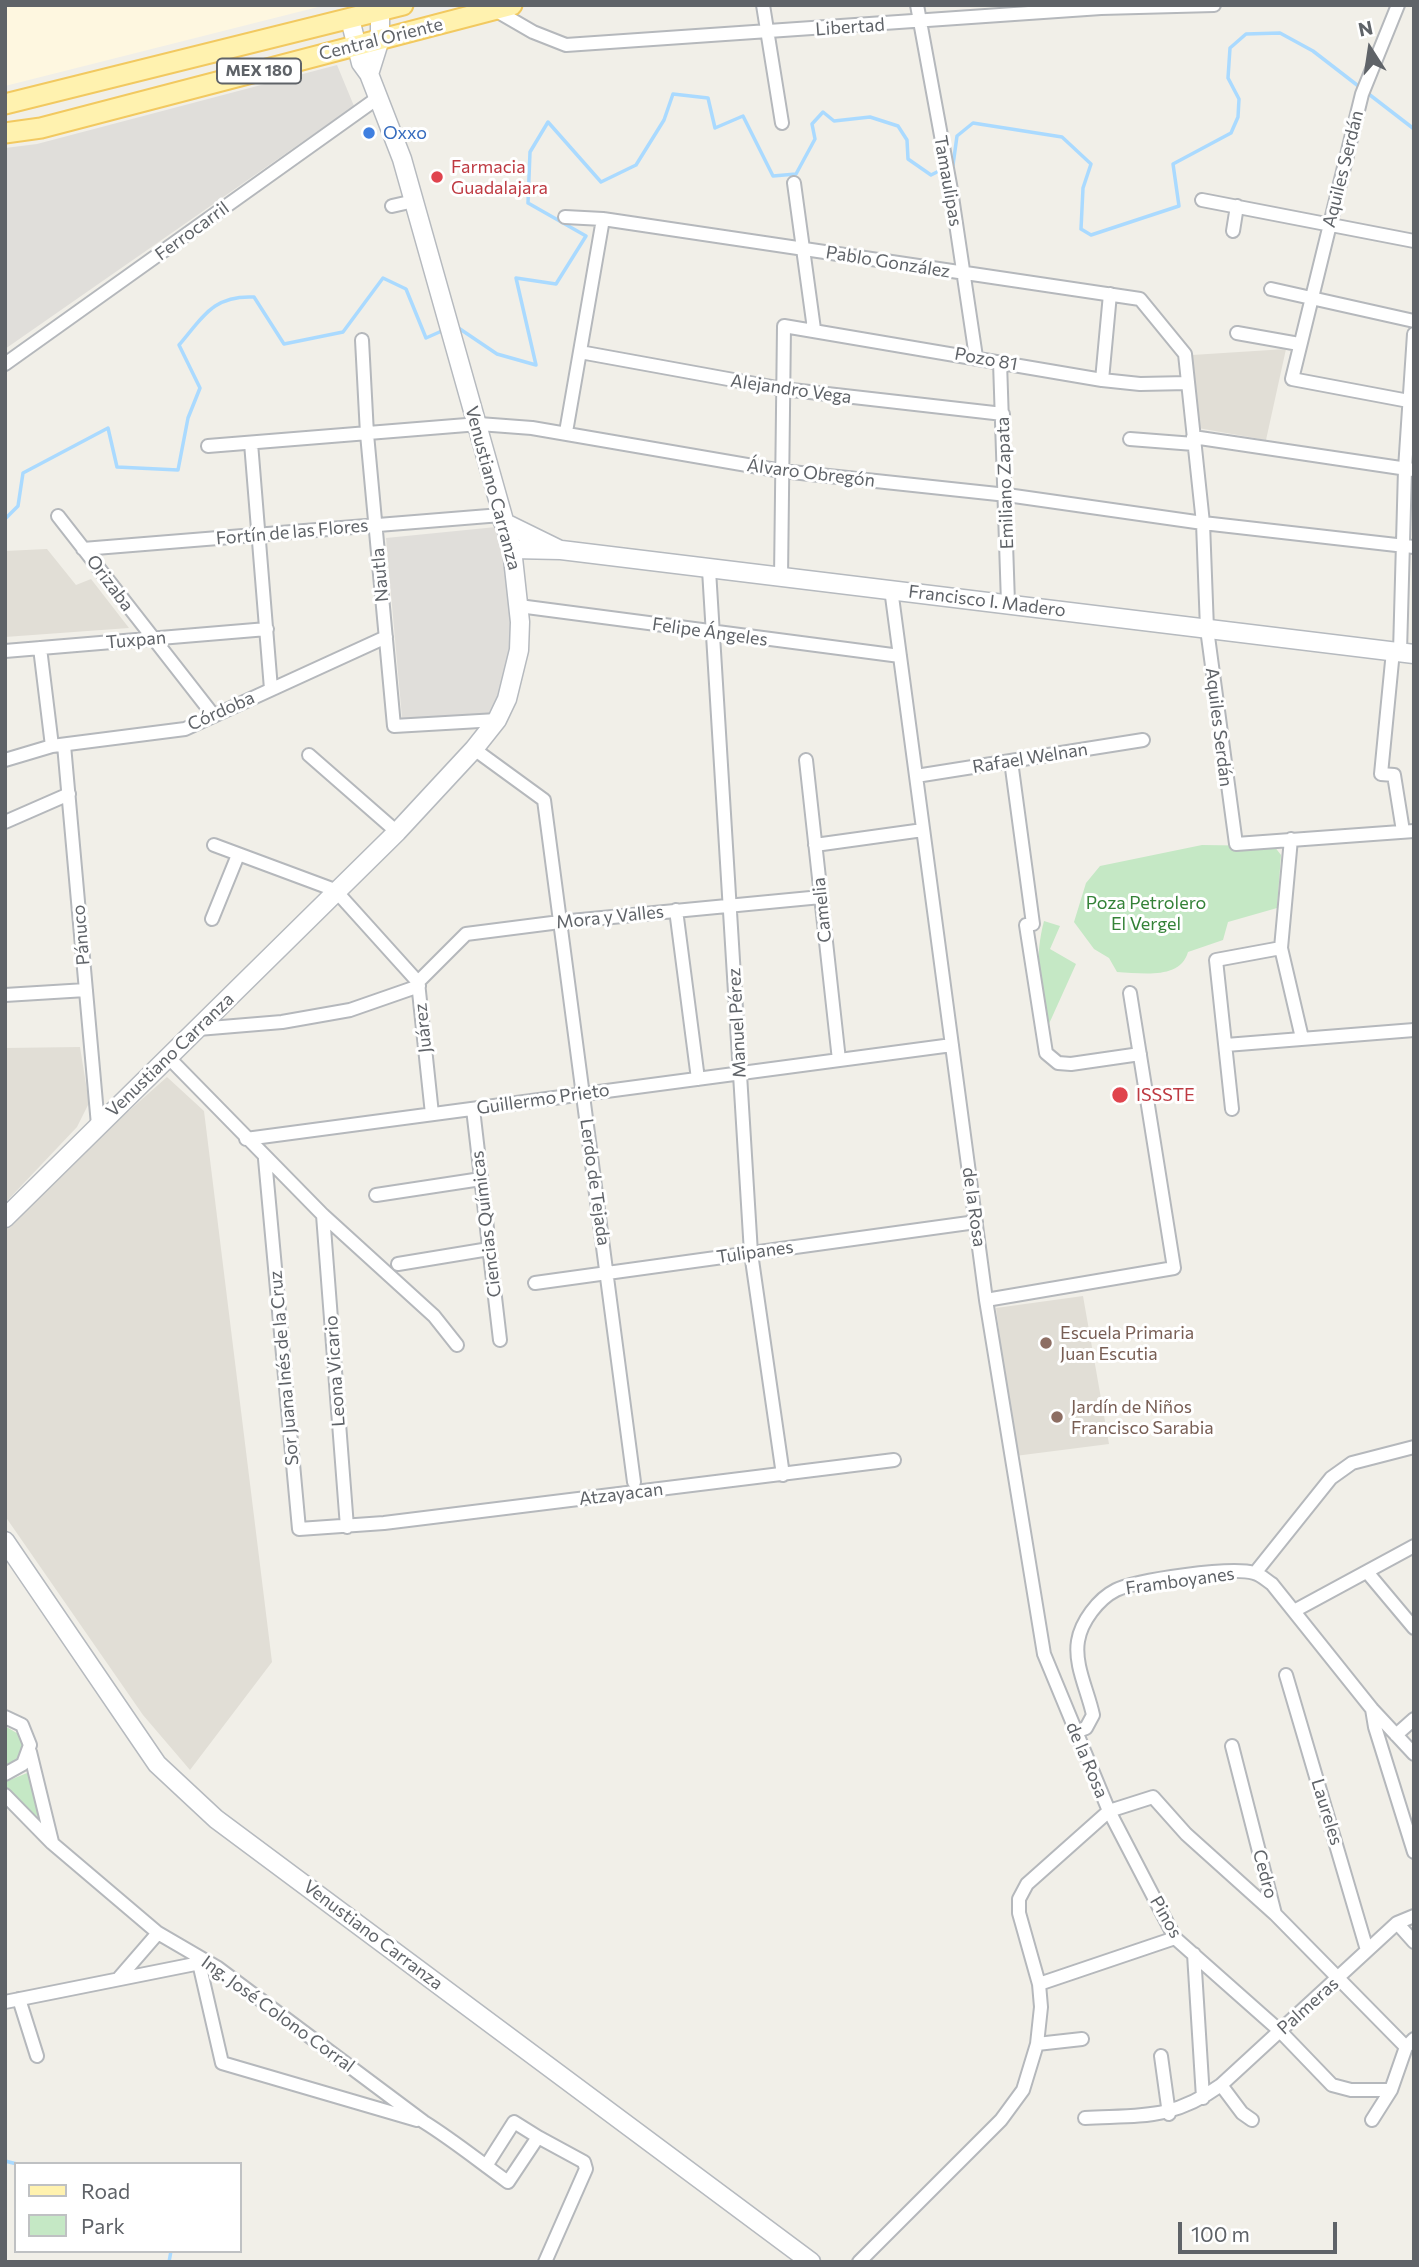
<!DOCTYPE html>
<html>
<head>
<meta charset="utf-8">
<style>
  body { margin:0 }
  #map { position:relative; width:1419px; height:2267px; overflow:hidden; background:#f1efe8; font-family:Commissioner,sans-serif }
  canvas { display:block }
  .frame { position:absolute; inset:0; border:7px solid #5f6368; pointer-events:none }
  .legend { position:absolute; left:14px; top:2162px; width:228px; height:91px; box-sizing:border-box; background:#fff; border:2px solid #bfc1c3; margin:0; padding:9px 12px; list-style:none; font-size:21px; color:#5f6368 }
  .legend li { display:flex; align-items:center; gap:14px; height:35px }
  .legend b { width:35px; border:2px solid #bfc1c3 }
  .north { position:absolute; left:1335px; top:14px; width:70px; height:70px; -webkit-text-stroke:5px #fff; paint-order:stroke; rotate:348deg; font-size:19px; font-weight:700; line-height:28px; text-align:center; color:#5f6368 }
  .north::after { content:''; display:block; margin:auto; width:24px; height:32px; background:#5f6368; clip-path:polygon(50% 0,100% 100%,50% 72%,0 100%) }
  .scale { position:absolute; left:1178px; top:2222px; width:159px; height:32px; box-sizing:border-box; border:4px solid #5f6368; border-top:0; padding-left:9px; font-size:21px; line-height:24px; white-space:nowrap; color:#5f6368; -webkit-text-stroke:5px #fff; paint-order:stroke }
</style>
</head>
<body>
<div id="map">
<canvas width="1419" height="2267"></canvas>
<div class="frame"></div>
<ul class="legend">
<li><b style="height:9px;background:#fff2af"></b>Road</li>
<li><b style="height:19px;background:#c5e8c5"></b>Park</li>
</ul>
<div class="north">N</div>
<div class="scale">100 m</div>
</div>
<script>
const context = document.querySelector('canvas').getContext('2d');
context.lineJoin = 'round';
function fill(path, color) { context.fillStyle = color; context.fill(path, 'evenodd'); }
function stroke(path, color, width, dash) { context.strokeStyle = color; context.lineWidth = width; context.lineCap = dash ? 'butt' : 'round'; context.setLineDash(dash || []); context.stroke(path); }
function write(font, color, halo, rows, align = 'center') {
  context.font = font + ' Commissioner,sans-serif'; context.lineWidth = 6; context.setLineDash([]); context.textBaseline = 'middle'; context.strokeStyle = halo; context.fillStyle = color; for (const [text, x, y, turn = 0] of rows) {
    context.save(); context.translate(x, y); context.rotate((+turn || 0) * Math.PI / 180); context.textAlign = isNaN(turn) ? turn : align; if (halo) context.strokeText(text, 0, 0); context.fillText(text, 0, 0); context.restore();
  }
}
fill(new Path2D(`
  M5 5H326L5 86Z`), '#fef7e0');
fill(new Path2D(`
  M337 65 354 106 5 349V148L37 144Z
  M496 527 510 585 512 630 510 664 495 702 483 724 403 729 386 538Z`), '#e0deda');
fill(new Path2D(`
  M1286 349 1266 440 1198 428 1192 355Z
  M47 549 76 585 91 579 129 628 5 637V551Z
  M80 1047 89 1103 77 1127 5 1203V1048Z
  M167 1077 204 1111 272 1662 190 1770 143 1715 5 1516V1221Z
  M1083 1296 1109 1444 1015 1456 996 1308Z`), '#e1ded6');
fill(new Path2D(`
  M1202 845 1274 846 1281 855 1277 908 1228 922 1223 940 1188 952C1180 980 1142 973 1117 972L1109 958 1094 949 1074 922 1086 883 1100 866Z
  M1044 921 1060 926 1050 949 1076 964 1048 1026C1037 994 1035 954 1044 921Z
  M5 1726 20 1735 24 1748 19 1761 5 1770Z
  M27 1773 29 1774 40 1819 5 1788V1782Z`), '#c5e8c5');
stroke(new Path2D(`
  M950 166 953 165 957 136 973 123 1062 137 1091 164 1083 188 1081 229 1091 235 1179 206 1173 164 1231 133 1238 117 1239 99 1228 78 1230 48 1246 34 1280 33 1313 51 1414 129
  M457 327 497 354 536 365 516 278 556 284 586 236 528 203 530 152 548 122 601 182 636 165 664 120 673 94 708 98 715 128 743 116 773 176 796 174 815 139 812 124 823 112 834 121 870 117 898 126 907 140 908 159 931 175 943 169
  M5 519 18 506 23 473 108 428 117 467 178 470 188 418 200 388 179 345C203 317 213 295 254 297L284 344 343 332 383 278 406 289 426 338 444 330
  M5 2161 17 2164
  M169 2262 171 2251`), '#aadaff', 3.5);
const street = new Path2D(`
  M763 5 782 123
  M917 5 951 190 976 357
  M1398 5 1362 94 1292 379 1414 402
  M495 10 533 32 566 45 1101 8 1214 5
  M794 183 814 329
  M1202 200 1414 241
  M392 206 414 201
  M565 217 603 219 1140 299 1185 354 1203 523 1207 629 1236 844 1414 831
  M1233 231 1237 206
  M1271 289 1414 321
  M1237 333 1299 344
  M362 340 367 434 394 726 497 720
  M580 352 783 389 1003 414
  M1000 362 1008 603
  M5 364 379 97
  M1102 380 1110 294
  M566 432 603 219
  M1193 437 1414 470
  M1130 439 1194 444
  M251 443 271 689
  M208 446 479 424 532 428 782 471 1007 495 1203 523 1414 547
  M58 516 214 716
  M83 549 501 515
  M709 570 751 1253 783 1475
  M781 578 784 326 1102 380 1140 384 1188 383
  M891 589 986 1300 1044 1654 1109 1811 1175 1938 1280 2031 1332 2085 1351 2090H1391
  M519 606 900 656
  M40 648 52 746
  M5 651 267 629
  M1393 651 1381 774 1394 775 1403 831
  M1400 652 1405 469 1414 334
  M64 745 98 1125
  M474 749 544 800 634 1482
  M309 755 397 832
  M5 760 52 746 185 729 386 637
  M806 760 839 1060
  M1011 761 1033 924
  M916 776 1143 740
  M5 822 69 794
  M1291 839 1281 948 1302 1038
  M214 845 335 890 418 982 432 1114
  M815 845 923 830
  M676 910 698 1079
  M212 919 238 855
  M1026 925 1046 1053 1058 1063 1071 1064 1140 1054
  M418 982 466 934 560 922 821 897
  M5 995 86 990
  M198 1029 282 1022 350 1010 419 986
  M1226 1045 1414 1030
  M169 1058 323 1215 434 1316 457 1345
  M473 1109 500 1340
  M1232 1109 1216 960 1281 948
  M246 1139 952 1045
  M265 1159 299 1529 384 1523 894 1460
  M376 1195 481 1179
  M323 1215 347 1527
  M398 1264 489 1249
  M535 1283 976 1222
  M986 1300 1174 1268 1130 993
  M1367 1572 1414 1628
  M1255 1573 1331 1478 1352 1463 1414 1447
  M1294 1611 1414 1546
  M1286 1675 1367 1950
  M1372 1709 1375 1727 1414 1852
  M5 1717 22 1725 30 1745 23 1764 5 1774
  M1075 1732 1086 1728 1093 1715C1088 1691 1074 1665 1078 1641 1081 1622 1098 1599 1116 1590 1136 1580 1232 1566 1254 1573 1260 1574 1266 1580 1272 1584L1372 1709 1414 1754
  M1396 1735 1414 1719
  M1232 1746 1275 1914 1406 2047
  M30 1752 52 1842
  M5 1795 52 1843 158 1933 218 1968 424 2122C453 2140 480 2162 508 2182L538 2137 514 2122 486 2166
  M1397 1923 1414 1942
  M1194 1954 1203 2098
  M199 1963 222 2063 417 2120
  M119 1978 158 1933
  M1039 1984 1175 1938
  M19 1999 37 2056
  M5 2002 205 1962
  M1037 2044 1082 2039
  M1161 2056 1169 2114
  M1221 2085 1242 2113 1252 2120
  M1085 2118C1142 2115 1172 2120 1221 2085L1397 1923 1414 1916
  M1372 2120 1391 2090 1406 2047 1414 2039
  M538 2137 584 2162 586 2169 545 2262
  M859 2262 1001 2120 1023 2090 1037 2044 1041 2007 1039 1984 1019 1913V1899L1027 1884 1109 1811 1153 1797 1186 1834 1275 1914`);
const secondary = new Path2D(`
  M369 74 380 39V11
  M503 522 558 549
  M512 549 561 550 1414 654
  M5 1218 397 832 474 749 497 720 507 699 519 650 520 622 512 549 402 159 369 74 361 63 350 19
  M5 1541 157 1764 216 1819 811 2262`);
const primary = new Path2D(`
  M5 104 403 5
  M5 133 41 128 512 5`);
stroke(street, '#b5b8bc', 16);
stroke(secondary, '#b6babf', 21);
stroke(primary, '#f2c960', 23);
stroke(street, '#fff', 12);
stroke(secondary, '#fff', 18);
stroke(primary, '#fff2af', 19);
for (const [x, y, r, color] of [
  [369,133,7,"#3f7fe0"],
  [437,177,7,"#e0444e"],
  [1120,1095,9,"#e0444e"],
  [1046,1343,7,"#8d6e63"],
  [1057,1417,7,"#8d6e63"]
]) { const dot = new Path2D(); dot.arc(x, y, r, 0, 2 * Math.PI); context.fillStyle = color; context.fill(dot); stroke(dot, '#fff', 2.5); }
for (const [x, y, w] of [
  [259,71,84]
]) { const box = new Path2D(); box.roundRect(x - w / 2, y - 12.5, w, 25, 5); context.fillStyle = '#fff'; context.fill(box); stroke(box, '#5f6368', 2); }
write('bold 16px', '#5f6368', null, [
  ["MEX 180",259,71]
]);
write('18px', '#5f6368', '#fff', [
  ["Libertad",850,27,-4],
  ["Central Oriente",381,39,-14],
  ["Aquiles Serdán",1343,169,-76],
  ["Tamaulipas",948,181,80],
  ["Ferrocarril",192,231,-36],
  ["Pablo González",888,262,9],
  ["Pozo 81",986,359,10],
  ["Alejandro Vega",791,389,8],
  ["Álvaro Obregón",811,473,7],
  ["Emiliano Zapata",1005,483,-92],
  ["Venustiano Carranza",493,488,75],
  ["Fortín de las Flores",292,532,-5],
  ["Nautla",380,575,-95],
  ["Orizaba",110,583,53],
  ["Francisco I. Madero",987,601,7],
  ["Felipe Ángeles",710,632,8],
  ["Tuxpan",136,640,-5],
  ["Córdoba",221,711,-24],
  ["Aquiles Serdán",1219,727,83],
  ["Rafael Welnan",1030,758,-9],
  ["Camelia",822,910,-96],
  ["Mora y Valles",610,917,-6],
  ["Pánuco",81,935,-95],
  ["Manuel Pérez",737,1023,-93],
  ["Juárez",423,1028,-96],
  ["Venustiano Carranza",170,1055,-44],
  ["Guillermo Prieto",543,1099,-8],
  ["Lerdo de Tejada",595,1182,82],
  ["de la Rosa",974,1207,82],
  ["Ciencias Químicas",486,1224,-97],
  ["Tulipanes",755,1252,-8],
  ["Sor Juana Inés de la Cruz",284,1368,-95],
  ["Leona Vicario",335,1371,-94],
  ["Atzayacan",621,1494,-7],
  ["Framboyanes",1180,1581,-8],
  ["de la Rosa",1087,1760,67],
  ["Laureles",1327,1812,73],
  ["Cedro",1265,1874,75],
  ["Pinos",1166,1917,60],
  ["Venustiano Carranza",373,1935,37],
  ["Palmeras",1308,2006,-42],
  ["Ing. José Colono Corral",278,2014,36]
]);
write('18px', '#366cbe', '#fff', [
  ["Oxxo",383,133]
], 'left');
write('18px', '#be3a42', '#fff', [
  ["Farmacia",451,167],
  ["Guadalajara",451,188],
  ["ISSSTE",1136,1095]
], 'left');
write('18px', '#348238', '#fff', [
  ["Poza Petrolero",1146,903],
  ["El Vergel",1146,924]
]);
write('18px', '#785e54', '#fff', [
  ["Escuela Primaria",1060,1333],
  ["Juan Escutia",1060,1354],
  ["Jardín de Niños",1071,1407],
  ["Francisco Sarabia",1071,1428]
], 'left');
</script>
</body>
</html>
